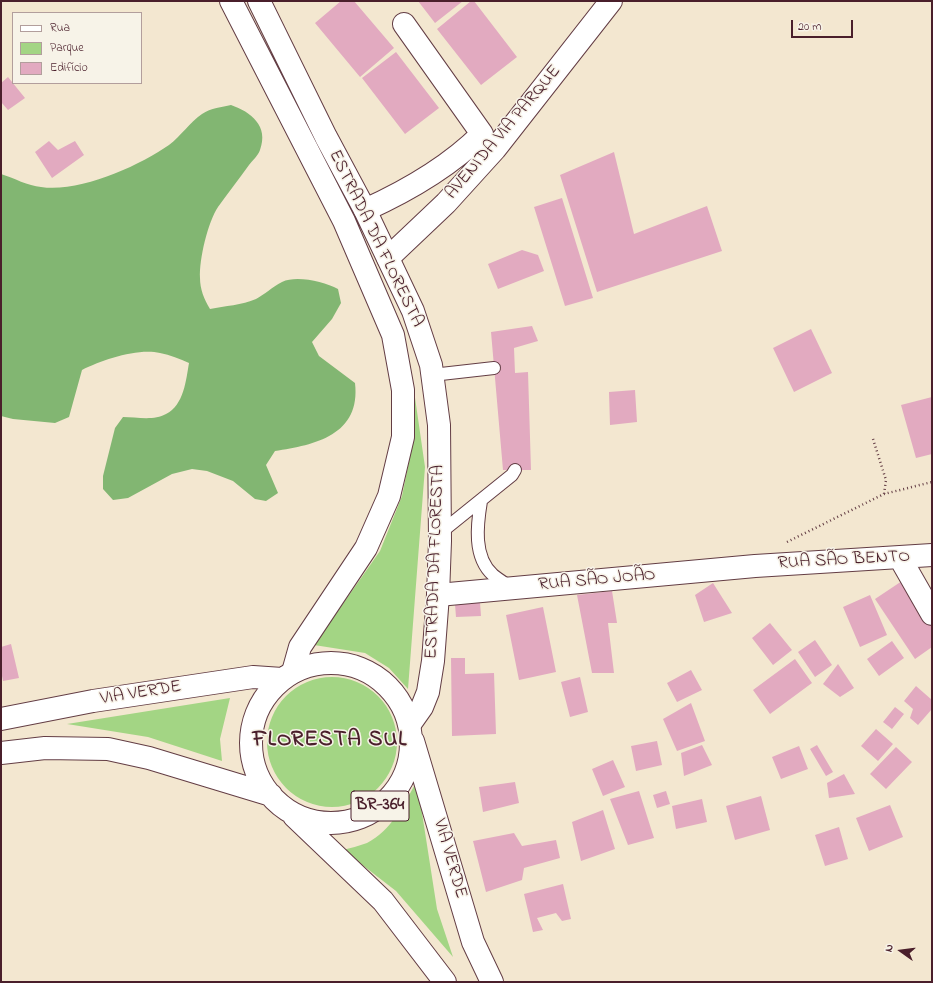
<!DOCTYPE html>
<html>
<head>
<meta charset="utf-8">
<style>
  body { margin:0 }
  #map { position:relative; width:933px; height:983px; overflow:hidden; background:#f3e7d0; font-family:"Indie Flower",sans-serif }
  canvas { display:block }
  .frame { position:absolute; inset:0; border:2px solid #4a1f2b; pointer-events:none }
  .legend { position:absolute; left:12px; top:12px; width:130px; height:72px; box-sizing:border-box; background:#f7f3e8; border:1px solid #b29e9c; margin:0; padding:5px 7px; list-style:none; font-size:12px; color:#4a1f2b }
  .legend li { display:flex; align-items:center; gap:8px; height:20px }
  .legend b { width:20px; border:1px solid #b29e9c }
  .north { position:absolute; left:881px; top:931px; width:40px; height:40px; -webkit-text-stroke:3px #f7f3e8; paint-order:stroke; rotate:284deg; font-size:11px; font-weight:700; line-height:16px; text-align:center; color:#4a1f2b }
  .north::after { content:''; display:block; margin:auto; width:14px; height:18px; background:#4a1f2b; clip-path:polygon(50% 0,100% 100%,50% 72%,0 100%) }
  .scale { position:absolute; left:791px; top:20px; width:62px; height:18px; box-sizing:border-box; border:2px solid #4a1f2b; border-top:0; padding-left:5px; font-size:12px; line-height:14px; white-space:nowrap; color:#4a1f2b; -webkit-text-stroke:3px #f7f3e8; paint-order:stroke }
</style>
</head>
<body>
<div id="map">
<canvas width="933" height="983"></canvas>
<div class="frame"></div>
<ul class="legend">
<li><b style="height:5px;background:#fff"></b>Rua</li>
<li><b style="height:11px;background:#a3d584"></b>Parque</li>
<li><b style="height:11px;background:#e2aac0"></b>Edifício</li>
</ul>
<div class="north">N</div>
<div class="scale">20 m</div>
</div>
<script>
const context = document.querySelector('canvas').getContext('2d');
context.lineJoin = 'round';
function fill(path, color) { context.fillStyle = color; context.fill(path, 'evenodd'); }
function stroke(path, color, width, dash) { context.strokeStyle = color; context.lineWidth = width; context.lineCap = dash ? 'butt' : 'round'; context.setLineDash(dash || []); context.stroke(path); }
function write(font, color, halo, rows, align = 'center') {
  context.font = font + ' "Indie Flower",sans-serif'; context.lineWidth = 3; context.setLineDash([]); context.textBaseline = 'middle'; context.strokeStyle = halo; context.fillStyle = color; for (const [text, x, y, turn = 0] of rows) {
    context.save(); context.translate(x, y); context.rotate((+turn || 0) * Math.PI / 180); context.textAlign = isNaN(turn) ? turn : align; if (halo) context.strokeText(text, 0, 0); context.fillText(text, 0, 0); context.restore();
  }
}
fill(new Path2D(`
  M410 363 425 467 408 689 389 668 365 653 314 645 380 551 402 496 412 446 413 411Z
  M267 742a65 65 0 1 1 130 0a65 65 0 1 1-130 0Z
  M230 698 220 739 222 761 148 737 67 724Z
  M417 781 437 909 453 957 396 891 343 850C350 848 359 846 367 843 391 831 404 804 417 781Z`), '#a3d584');
fill(new Path2D(`
  M231 105C251 112 269 126 260 150 258 156 252 161 249 165 239 179 228 193 218 207 208 222 199 259 200 278 200 289 204 299 210 309 225 306 242 305 256 299 264 295 272 287 282 282 297 275 324 282 338 289L341 303 332 319 312 342 319 356 355 383C361 435 315 445 275 451L266 465 278 493 266 501 255 499 233 481 207 471 192 469 172 474 128 498 113 500 103 489V476L115 428 123 417C136 417 154 421 166 414 184 405 186 380 189 363 180 359 170 355 160 353 137 348 102 360 82 370L69 417 55 423 13 419 1 416V174C14 178 28 186 41 187 79 193 139 166 169 145 181 136 190 122 202 114 211 108 222 107 231 105Z`), '#82b672');
fill(new Path2D(`
  M341 1H354L394 48 360 77 315 23Z
  M418 1H463L435 23Z
  M471 1H474L517 57 481 85 437 29Z
  M396 52 439 108 405 134 362 78Z
  M8 77 25 98 8 110 1 102V83Z
  M49 141 58 150 75 141 84 155 52 178 35 152Z
  M614 152 634 234 707 206 722 251 597 292 560 175Z
  M562 198 593 298 565 306 534 207Z
  M522 250 538 255 544 271 498 289 488 264Z
  M532 326 538 341 514 348 515 373 528 372 531 470H503L491 332Z
  M811 329 832 373 794 392 773 348Z
  M635 390 637 422 610 425 609 392Z
  M932 397V454L916 458 901 405Z
  M902 581 932 627V647L915 659 875 599Z
  M713 583 732 613 704 622 695 595Z
  M612 591 617 623H608L614 673H592L577 595Z
  M870 595 887 635 860 647 843 607Z
  M480 602 481 616 456 617 455 604Z
  M543 607 556 672 519 680 506 615Z
  M770 623 792 650 773 665 752 638Z
  M815 640 832 665 815 677 798 652Z
  M892 641 904 658 879 676 867 659Z
  M11 644 19 678 3 681 1 671V647Z
  M451 658H465V674L494 673 496 734 452 736Z
  M795 659 812 683 770 714 753 690Z
  M838 664 854 688 840 697 823 684Z
  M691 670 702 690 677 702 667 683Z
  M580 677 588 712 570 717 561 682Z
  M916 686 932 700V709L918 725 910 718 913 709 904 701Z
  M691 703 705 741 677 751 663 719Z
  M895 707 904 714 892 729 883 722Z
  M876 729 893 744 878 761 861 746Z
  M657 741 662 765 636 771 631 746Z
  M702 745 712 765 684 776 681 753Z
  M817 745 833 772 826 776 810 749Z
  M799 746 808 769 781 779 772 757Z
  M896 747 912 762 886 789 870 774Z
  M613 760 625 787 603 796 592 769Z
  M844 774 855 794 829 798 827 783Z
  M515 782 519 803 483 812 479 787Z
  M639 791 654 838 628 845 610 799Z
  M666 791 670 804 657 808 653 795Z
  M761 796 770 830 735 840 726 806Z
  M702 799 707 822 676 829 672 806Z
  M890 805 903 837 869 851 856 818Z
  M603 810 615 849 581 861 572 822Z
  M839 827 848 859 825 866 815 835Z
  M514 833 522 846 556 840 560 858 524 868 522 880 486 892 473 841Z
  M563 884 571 919 562 921 556 913 537 918 543 930 533 932 524 894Z`), '#e2aac0');
const service = new Path2D(`
  M432 375 494 368
  M481 501C477 525 473 557 493 575 499 580 506 584 512 588
  M440 533 512 475 515 470`);
const minor = new Path2D(`
  M365 210C407 191 450 166 482 134L404 24
  M388 258 446 203 495 149 611 1
  M900 558 932 614
  M438 595 755 566 932 555`);
const secondary = new Path2D(`
  M231 1 344 221 393 335 403 390V437L389 496 366 548 300 647 293 672
  M259 1 326 137 365 210 413 311 431 365 439 425 440 541 438 595 433 661 428 692 422 707 410 724`);
const primary = new Path2D(`
  M251 743a80 80 0 1 1 160 0a80 80 0 1 1-160 0Z
  M1 719 93 701 253 677 282 679
  M413 741 473 942 492 982
  M1 753 45 748 108 749 149 758 271 795
  M294 816 383 901 445 982`);
stroke(service, '#633d44', 14);
stroke(minor, '#633d44', 24);
stroke(secondary, '#633d44', 24);
stroke(primary, '#633d44', 24);
stroke(new Path2D(`
  M873 439 886 480 884 494
  M787 542 884 494 932 482`), '#633d44', 2.5, [1, 3]);
stroke(service, '#fff', 12);
stroke(minor, '#fff', 22);
stroke(secondary, '#fff', 22);
stroke(primary, '#fff', 22);
for (const [x, y, w] of [
  [380,806,58]
]) { const box = new Path2D(); box.roundRect(x - w / 2, y - 15, w, 30, 3); context.fillStyle = '#f7f3e8'; context.fill(box); stroke(box, '#4a1f2b', 1); }
write('bold 17px', '#4a1f2b', null, [
  ["BR-364",380,806]
]);
write('18px', '#4a1f2b', '#f7f3e8', [
  ["AVENIDA VIA PARQUE",504,133,-50],
  ["ESTRADA DA FLORESTA",375,239,64],
  ["RUA SÃO BENTO",844,561,-3],
  ["ESTRADA DA FLORESTA",436,562,-88],
  ["RUA SÃO JOÃO",597,581,-5],
  ["VIA VERDE",141,694,-9],
  ["VIA VERDE",449,859,74]
]);
context.letterSpacing = '1px';
write('bold 22px', '#4a1f2b', '#f7f3e8', [
  ["FLORESTA SUL",330,741]
]);
context.letterSpacing = '0px';
</script>
</body>
</html>
